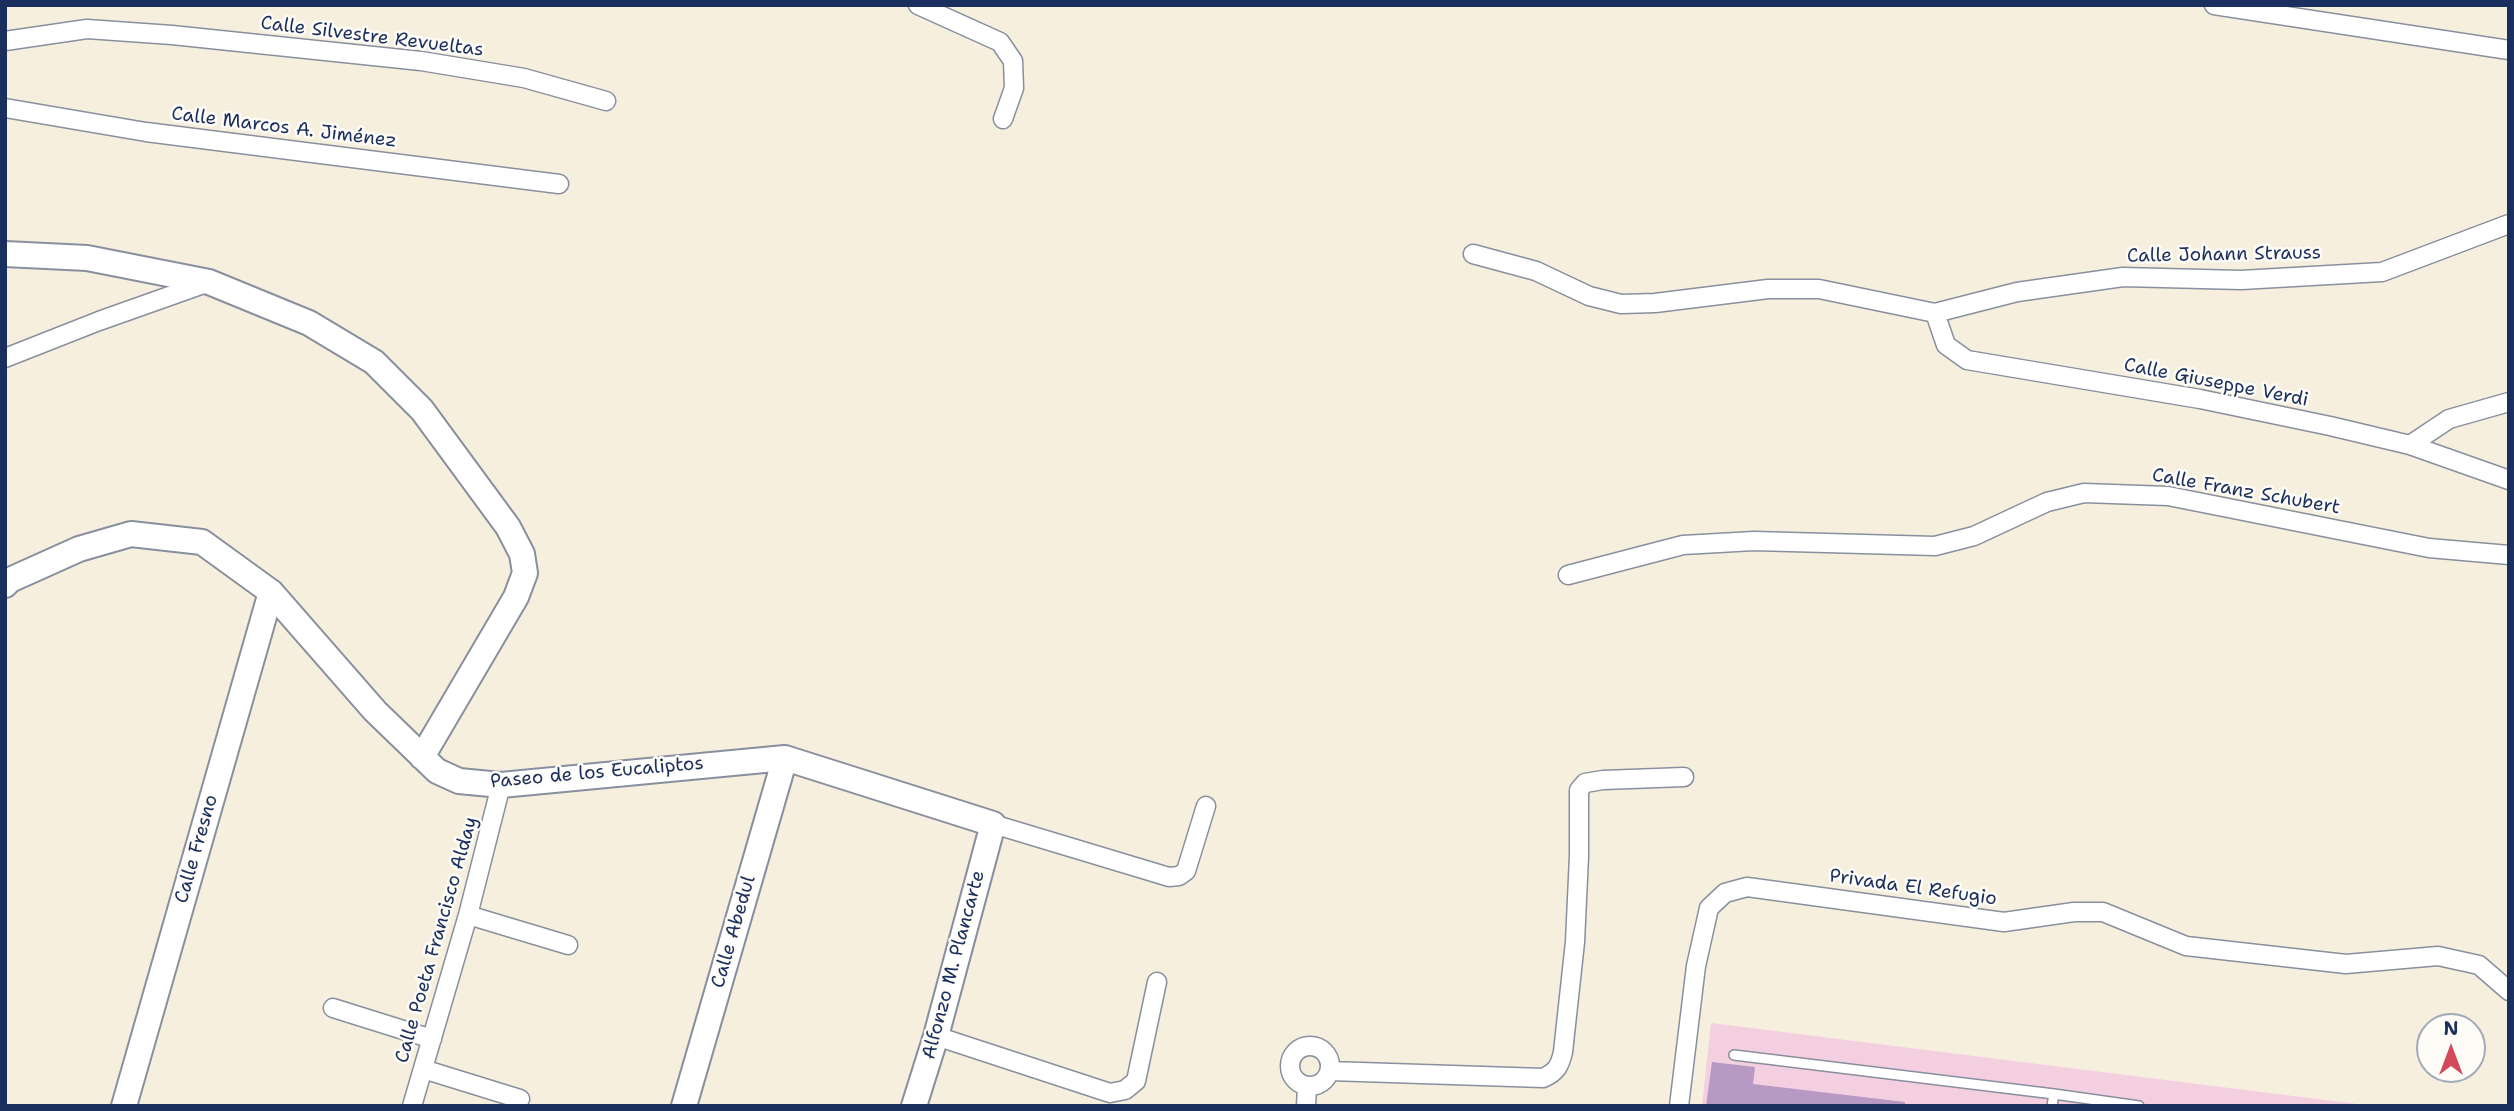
<!DOCTYPE html>
<html>
<head>
<meta charset="utf-8">
<style>
  body { margin:0 }
  #map { position:relative; width:2514px; height:1111px; overflow:hidden; background:#f6efde; font-family:"Shantell Sans",sans-serif }
  canvas { display:block }
  .frame { position:absolute; inset:0; border:7px solid #1b2f5e; pointer-events:none }
  .north { position:absolute; left:2416px; top:1013px; width:70px; height:70px; box-sizing:border-box; background:#fdfcf7; border:2px solid #a3aaba; border-radius:50%; rotate:0deg; font-size:19px; font-weight:700; line-height:28px; text-align:center; color:#1b2f5e }
  .north::after { content:''; display:block; margin:auto; width:24px; height:32px; background:#d1495b; clip-path:polygon(50% 0,100% 100%,50% 72%,0 100%) }
</style>
</head>
<body>
<div id="map">
<canvas width="2514" height="1111"></canvas>
<div class="frame"></div>
<div class="north">N</div>
</div>
<script>
const context = document.querySelector('canvas').getContext('2d');
context.lineJoin = 'round';
function fill(path, color) { context.fillStyle = color; context.fill(path, 'evenodd'); }
function stroke(path, color, width, dash) { context.strokeStyle = color; context.lineWidth = width; context.lineCap = dash ? 'butt' : 'round'; context.setLineDash(dash || []); context.stroke(path); }
function write(font, color, halo, rows, align = 'center') {
  context.font = font + ' "Shantell Sans",sans-serif'; context.lineWidth = 5; context.setLineDash([]); context.textBaseline = 'middle'; context.strokeStyle = halo; context.fillStyle = color; for (const [text, x, y, turn = 0] of rows) {
    context.save(); context.translate(x, y); context.rotate((+turn || 0) * Math.PI / 180); context.textAlign = isNaN(turn) ? turn : align; if (halo) context.strokeText(text, 0, 0); context.fillText(text, 0, 0); context.restore();
  }
}
fill(new Path2D(`
  M1711 1023 2373 1106H1702Z`), '#f3cfe0');
fill(new Path2D(`
  M1712 1062 1755 1067 1753 1084 1905 1102V1106H1706Z`), '#b69ac4');
const lane = new Path2D(`
  M1734 1055 2054 1094
  M2052 1106 2054 1094 2139 1106`);
const street = new Path2D(`
  M918 5 1000 42 1013 61 1014 88 1003 119
  M2214 5 2509 50
  M5 41 87 29 172 35 421 61 524 78 606 101
  M5 108 146 132 559 184
  M1473 254 1536 271 1589 296 1621 304 1655 303 1768 289H1819L1935 313 2017 292 2123 277 2241 280 2382 272 2509 224
  M1935 313 1946 345 1967 360 2200 399 2330 426 2410 445 2509 480
  M5 358 99 321 209 282
  M2410 445 2449 419 2509 402
  M1568 575 1683 545 1754 541 1935 546 1974 536 2047 502 2084 493 2168 496 2429 548 2509 555
  M993 824 1169 877 1179 876 1186 871 1206 806
  M468 915 568 945
  M333 1008 432 1039
  M936 1036 1110 1093 1125 1090 1136 1081 1157 982
  M1290 1066a20 20 0 1 1 40 0a20 20 0 1 1-40 0Z
  M423 1069 520 1099
  M1330 1071 1543 1078C1557 1072 1560 1065 1563 1052L1575 942 1579 856V790L1585 783 1603 780 1684 777
  M412 1106 468 915 501 785
  M1306 1106 1307 1086
  M1679 1106 1696 966 1709 908 1725 893 1747 887 2004 922 2074 912H2103L2186 946 2346 964 2438 956 2479 965 2509 991`);
const secondary = new Path2D(`
  M5 254 87 258 209 282 309 323 374 362 422 410 508 527 522 554 525 573 516 597 422 757
  M5 585 10 580 79 549 131 534 202 542 271 592 375 711 437 771 459 781 501 785 785 758 993 824 936 1036 914 1106
  M124 1106 271 592
  M684 1106 785 758`);
stroke(lane, '#888f9e', 12);
stroke(street, '#888f9e', 21);
stroke(secondary, '#888f9e', 28);
stroke(lane, '#fff', 9);
stroke(street, '#fff', 18);
stroke(secondary, '#fff', 24);
write('19px', '#1b2f5e', '#fdfcf7', [
  ["Calle Silvestre Revueltas",372,37,7],
  ["Calle Marcos A. Jiménez",284,128,7],
  ["Calle Johann Strauss",2224,255,-1],
  ["Calle Giuseppe Verdi",2216,383,11],
  ["Calle Franz Schubert",2246,492,10],
  ["Paseo de los Eucaliptos",597,773,-5],
  ["Calle Fresno",197,849,-74],
  ["Privada El Refugio",1913,888,8],
  ["Calle Abedul",734,932,-74],
  ["Calle Poeta Francisco Alday",437,940,-74],
  ["Alfonzo M. Plancarte",954,965,-75]
]);
</script>
</body>
</html>
